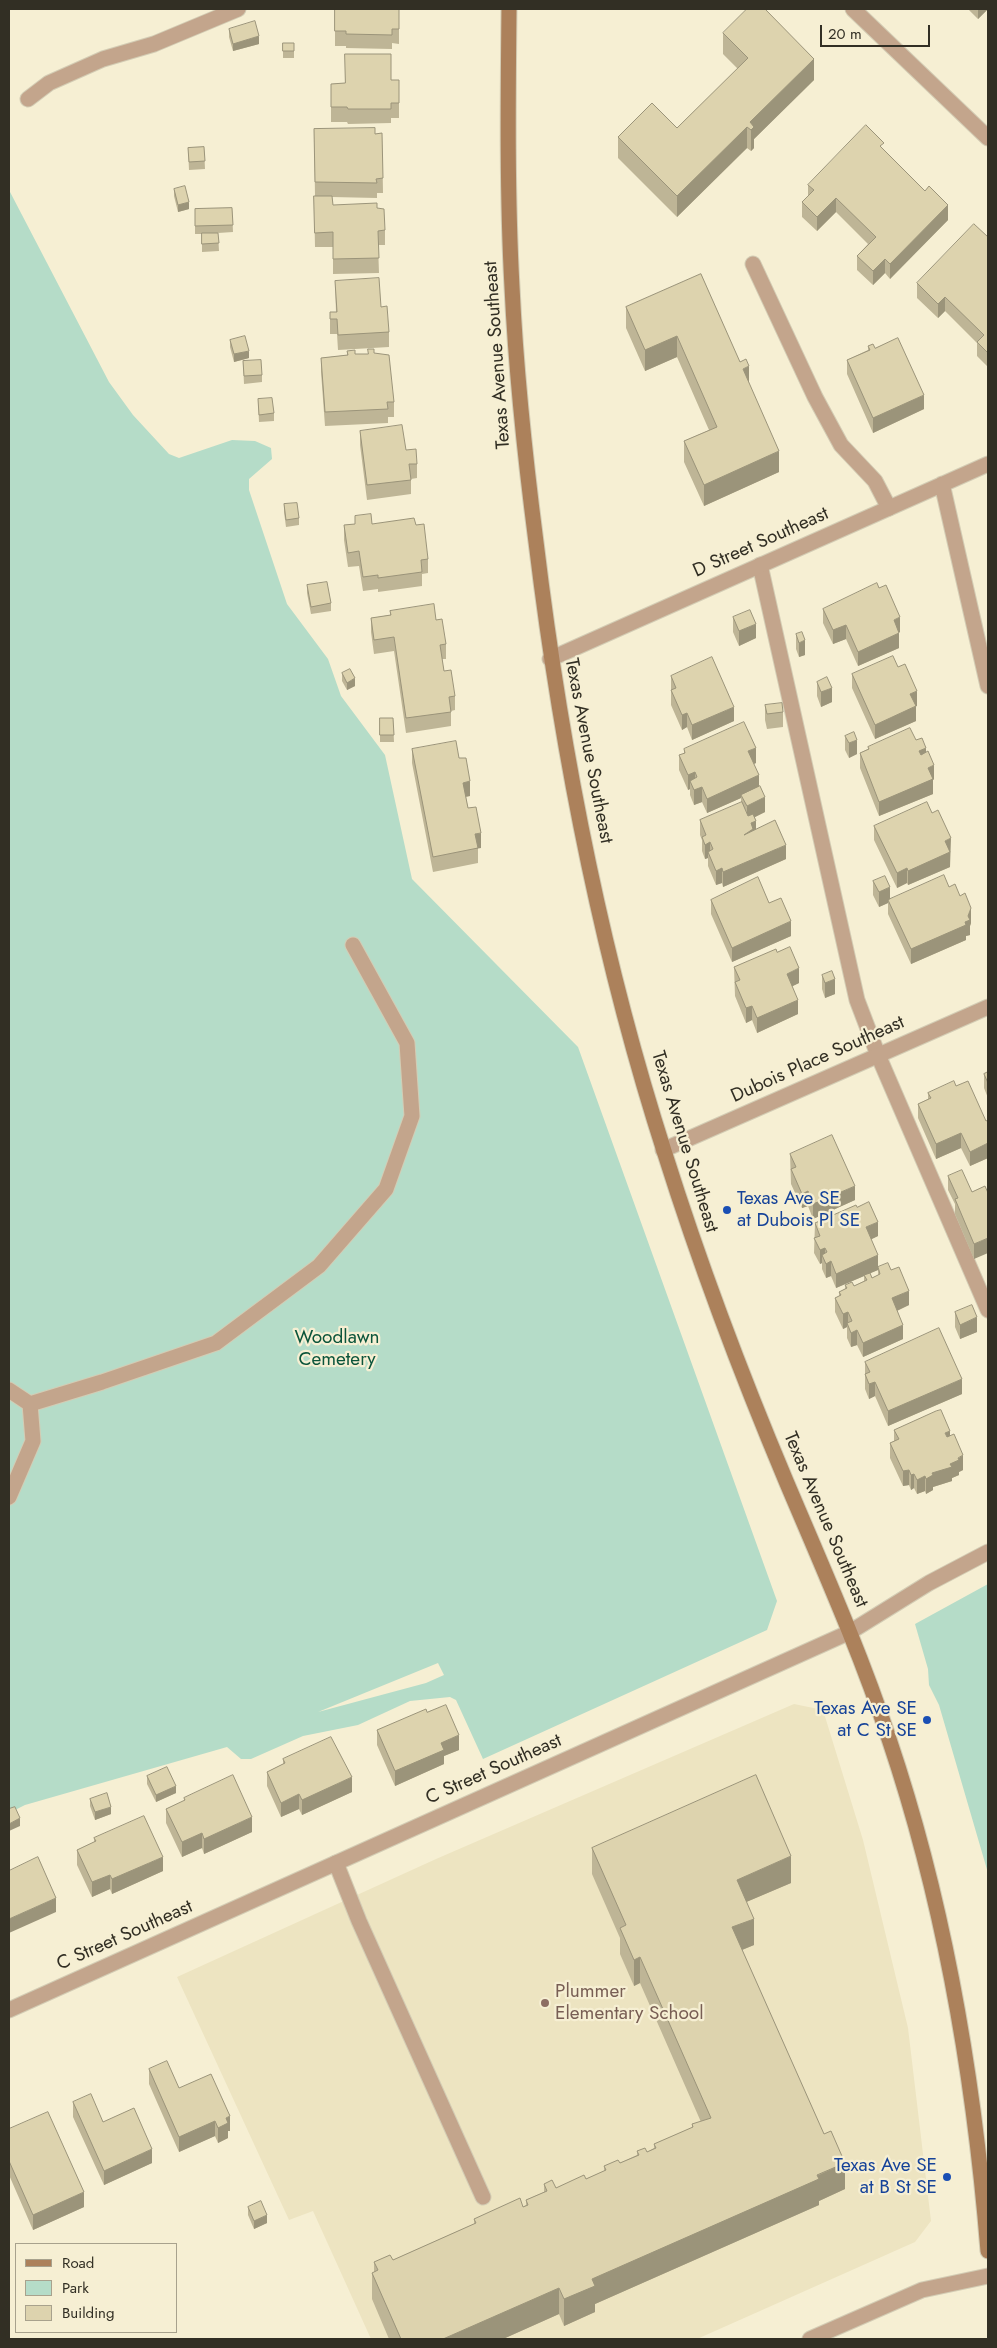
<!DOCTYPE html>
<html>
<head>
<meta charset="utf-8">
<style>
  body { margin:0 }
  #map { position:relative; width:997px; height:2348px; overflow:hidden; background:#f6efd3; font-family:Jost,sans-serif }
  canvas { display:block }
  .frame { position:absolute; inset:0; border:10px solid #322f24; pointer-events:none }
  .legend { position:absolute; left:15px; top:2243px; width:162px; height:90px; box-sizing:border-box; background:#f6efd3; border:1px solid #a8a28d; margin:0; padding:6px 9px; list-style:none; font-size:15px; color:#322f24 }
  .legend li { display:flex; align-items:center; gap:10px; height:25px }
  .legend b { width:25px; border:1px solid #a8a28d }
  .scale { position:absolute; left:820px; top:25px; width:110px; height:22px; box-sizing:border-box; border:2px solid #322f24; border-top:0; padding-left:6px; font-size:15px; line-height:18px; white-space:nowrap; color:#322f24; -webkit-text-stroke:4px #f6efd3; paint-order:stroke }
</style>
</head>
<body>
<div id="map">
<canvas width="997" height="2348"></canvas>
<div class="frame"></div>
<ul class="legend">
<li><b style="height:6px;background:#ac815b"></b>Road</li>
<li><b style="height:14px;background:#b5dcc8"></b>Park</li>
<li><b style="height:14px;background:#ddd3ae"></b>Building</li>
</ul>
<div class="scale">20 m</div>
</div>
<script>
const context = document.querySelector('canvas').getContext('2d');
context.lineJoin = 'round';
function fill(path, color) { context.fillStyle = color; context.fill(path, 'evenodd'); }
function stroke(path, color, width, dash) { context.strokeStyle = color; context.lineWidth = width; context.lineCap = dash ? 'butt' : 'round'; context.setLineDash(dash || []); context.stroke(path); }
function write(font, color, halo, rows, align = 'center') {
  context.font = font + ' Jost,sans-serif'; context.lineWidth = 4.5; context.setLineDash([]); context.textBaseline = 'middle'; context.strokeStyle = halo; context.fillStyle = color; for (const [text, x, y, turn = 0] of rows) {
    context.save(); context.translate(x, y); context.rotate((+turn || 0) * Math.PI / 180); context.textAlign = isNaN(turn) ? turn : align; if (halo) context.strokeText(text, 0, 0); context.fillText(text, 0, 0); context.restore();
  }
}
fill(new Path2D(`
  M794 1704 823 1710 863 1840 908 2028 931 2221 915 2242 697 2339H371L313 2211 289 2220 177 1977 436 1859Z`), '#ede4c1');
fill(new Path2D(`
  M9 190 109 382 133 415 169 454 179 458 232 440 255 441 271 448 272 459 249 479V490L287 604 328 659 341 696 385 755 412 879 578 1047 777 1601 767 1630 483 1759 456 1700 450 1697 410 1701 358 1725 303 1736 251 1759H241L227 1747 25 1805 9 1813ZM438 1663 444 1675 426 1683 318 1712Z
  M988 1584V1873L939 1705 929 1685 928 1669 915 1624Z`), '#b5dcc8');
const lane = new Path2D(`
  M28 99 49 83 103 59 154 44 238 9
  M753 264 815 397 841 445 875 481 889 508
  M760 565 857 1000 878 1055 988 1310
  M9 1390 30 1404 102 1382 216 1343 319 1266 386 1189 412 1116 407 1043 353 945
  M9 1497 33 1441 30 1404
  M336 1863 359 1921 483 2197`);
const street = new Path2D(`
  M853 9 988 138
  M942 484 988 686
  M550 659 988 464
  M663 1150 988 1007
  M9 2010 850 1632 929 1583 988 1552
  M810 2339 922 2290 988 2276`);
const secondary = new Path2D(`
  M509 9C508 102 507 195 512 287 516 372 525 457 536 542 561 749 601 955 665 1154 700 1265 741 1374 786 1481 822 1566 860 1651 889 1739 945 1905 974 2077 988 2251`);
stroke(lane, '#d3ccb4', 17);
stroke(street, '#d3ccb4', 17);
stroke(secondary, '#d3ccb4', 17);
stroke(lane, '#c3a58c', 15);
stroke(street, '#c3a58c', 15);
stroke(secondary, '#ac815b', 15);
fill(new Path2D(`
  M335 9H399V44L392 43V49L346 48V46H335Z
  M968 9H988L978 19Z
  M229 29 259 44 233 51 229 37Z
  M723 33 814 80 754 139V148L751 151 747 148 677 217 618 158V137L677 128 738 69 723 54Z
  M283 43 294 51V58H283Z
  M399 80V118H391V123L348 124 347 122H331V84Z
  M314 129 375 134 382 133 383 193H377V198L332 197 333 205 377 208 385 230V245H378L379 273 333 274V247H315L314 196H315Z
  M204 147 205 169 189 170 188 148Z
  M884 150 948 220 890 279 885 273 873 285 857 270V256L868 244 836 212 817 231 802 217V202L808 196V185Z
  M174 189 189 209 178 212 174 196Z
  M232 208 233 232 218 233 219 251 202 252V234H195V209Z
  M988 237V367L977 356V343L945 311 938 318 917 298V283Z
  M701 274 749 384 779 472 704 506 684 462V441L709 430 677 357 645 371 626 328V307Z
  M335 281 381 307 389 332V347L338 350 337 334H330V312H336Z
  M230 340 249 358 234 362 230 347Z
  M868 346 875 348 924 409 873 433 847 374V360L868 350Z
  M368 349 374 353 394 402V417H388V423L325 426 321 372V358L347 355V351L355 354H368Z
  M243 361 262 375V382L244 384Z
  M258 399 274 413V421L259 422Z
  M360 431 406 450 417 464V478L411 479V494L367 500 360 445Z
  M284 504 299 518V525L286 527 284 512Z
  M355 516 372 524 416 525 428 559V573L422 574V586L378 592V589L363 591 359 566 348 567 344 540V525L355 524Z
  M307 585 331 603V611L311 614 307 593Z
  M823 609 900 632H899V648L858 666 846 639 833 644 823 623Z
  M390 611 436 620 446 644V659H442L444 671 455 696V710L451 711V726L406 733 394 651 374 654 371 632V618L390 615Z
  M733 617 756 638 739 646 733 632Z
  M796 634 805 655 799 657 796 649Z
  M898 667 917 706H916V721L875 739 852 688V674Z
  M342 673 355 686 347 690 342 681Z
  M671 676 734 721 692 740 687 727 682 730 671 705Z
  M817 682 832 702 821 707 817 696Z
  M765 705 783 712V727L767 729 765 720Z
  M380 718H393L394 742H380Z
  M845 736 857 754 849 758 845 750Z
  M916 740 926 752 934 779 933 780V794L879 816 860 768V753L868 749V747Z
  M412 749 459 758 470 796 466 797 468 808 481 848H478V863L433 872 412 763Z
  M684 749 756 763 754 764 765 812 755 817 756 829 786 859 723 887 722 883 716 885 708 866V858L705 859 702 851V840L700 835V820L741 803V798L707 813 702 802 694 805 690 795V789L688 790 679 770V755L684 754Z
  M874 826 951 853H950V867L908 885 907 883 897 888 874 840Z
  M873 881 890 899 949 887 971 923 970 926V935L966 936V940L911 964 888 914V903L879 907 873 895Z
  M711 900 769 903 791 936 732 962 711 914Z
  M777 952 799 983 792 986 798 1014 757 1033 752 1020 746 1023 735 996 734 967Z
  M822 975 835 994 825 998 822 989Z
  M988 1072V1098L984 1088V1074Z
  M956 1086 986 1121 988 1120V1158L970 1166 961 1148 936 1159 918 1118V1104L928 1099V1093Z
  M790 1154 855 1200 813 1219 808 1206 802 1208 791 1184Z
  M948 1176 972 1192 985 1186 974 1259 955 1214V1204L948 1190Z
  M815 1223 878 1236 871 1239 878 1267 891 1270 909 1305 897 1311 903 1339 863 1357 857 1345 851 1347 847 1338V1327L843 1329 835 1312V1298L839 1296V1292L845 1289V1285L854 1286 864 1281V1276L836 1288 831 1276 826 1278 822 1269V1263L820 1264 814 1253ZM878 1270V1275L872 1278 870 1273Z
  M955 1312 977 1332 960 1339 955 1327Z
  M865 1362 962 1394 888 1426 875 1396 869 1399 865 1389Z
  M894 1430 950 1436 963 1470 959 1472V1475L952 1478V1481L933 1487V1490L926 1494 925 1491 917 1494 914 1488 911 1490 909 1485 903 1486 890 1458V1443L894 1441Z
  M427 1712 459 1750 444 1756V1764L395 1786 377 1745V1730Z
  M283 1759 352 1792 302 1815 299 1809 281 1817 267 1786V1772L283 1764Z
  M147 1776 176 1793 156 1802 147 1784Z
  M184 1798 252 1832 204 1854 202 1848 182 1857 166 1823V1809L184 1801Z
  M90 1799 111 1814 95 1820 90 1806Z
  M94 1838 163 1871 112 1894 110 1889 92 1897 77 1865V1850L94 1842Z
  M592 1848 791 1883 746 1902 754 1945 742 1950 845 2189 819 2201V2205L595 2304V2312L564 2326 559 2314 503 2339H389L372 2299V2273L374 2272V2262L393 2260 474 2224V2219L523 2207 526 2205V2200L544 2192V2184L556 2188 586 2179 604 2171V2166L620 2163 637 2155V2151L647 2152 654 2148V2144L692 2128V2124L701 2122 640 1983 634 1986 620 1954V1938L592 1874Z
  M149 2069 179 2088 230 2131H228V2138L218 2143 215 2136 179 2152 149 2084Z
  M73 2102 103 2122 152 2163 104 2185 73 2117Z
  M9 2129 84 2207 33 2230 9 2175Z
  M248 2207 267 2223 254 2229 248 2215Z`), '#beb596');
fill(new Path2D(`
  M978 9H988L978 19Z
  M259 36V44L233 51V44Z
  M814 59V80L754 139V148L751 151V130L750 122Z
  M747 127V148L677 217V196Z
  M836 198V212L817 231V217Z
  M189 202V209L178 212V205Z
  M948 205V220L890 279V264Z
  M885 259V273L873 285V271Z
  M945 297V311L938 318V304Z
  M677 336V357L645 371V350Z
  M249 351V358L234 362V354Z
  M749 366V387L743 369Z
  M924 395V409L873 433V418Z
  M779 451V472L704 506V485Z
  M900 617V632L894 635V620Z
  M756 624V638L739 646V631Z
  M846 625V639L833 644V630Z
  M899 633V648L858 666V652Z
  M805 640V655L799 657V643Z
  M355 678V686L347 690V683Z
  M832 688V702L821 707V692Z
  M917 691V706L910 709V694Z
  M916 706V721L875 739V725Z
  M734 707V721L692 740V725Z
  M687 713V727L682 730V715Z
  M857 740V754L849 758V743Z
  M756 748V763L748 766V751Z
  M926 748V762L919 765V751Z
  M934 765V779L933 780V794L879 816V802L928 768Z
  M695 772V786L690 781V789L688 790V775Z
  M759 775V790L741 795V798L707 813V799Z
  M470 781V796L463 797V783Z
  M702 787V802L694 805V790Z
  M765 797V812L747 821V806Z
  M756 821V835L744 849 751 823Z
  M481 833V848L475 849V834Z
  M951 838 950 867 908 885V871L945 841Z
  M710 842V857L708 852V858L705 859V845Z
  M786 845V859L723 887V872Z
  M722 868V883L716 885V871Z
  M907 868V883L897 888V873Z
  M890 887V902L888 900V903L879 907V892Z
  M971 908V923L970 926V935L966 936V940L911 964V949L965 922Z
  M791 921V936L732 962V948Z
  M799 968V983L787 989V974Z
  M835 979V994L825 998V983Z
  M798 1000V1014L757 1033V1018Z
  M752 1006V1020L746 1023V1008Z
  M961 1133V1148L936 1159V1144Z
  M988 1143V1158L970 1166V1152Z
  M855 1186V1200L813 1219V1204Z
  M808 1191V1206L802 1208V1194Z
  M878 1222V1236L866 1242V1227Z
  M988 1238V1253L974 1259V1244Z
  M825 1248V1262L822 1255V1263L820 1264V1250Z
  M878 1255V1269V1267V1270L836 1288V1274Z
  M831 1261V1276L826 1278V1264Z
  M909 1291V1305L892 1313V1298Z
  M848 1312V1326L847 1323V1327L843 1329V1314Z
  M977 1317V1332L960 1339V1325Z
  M903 1325V1339L863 1357V1343Z
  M857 1330V1345L851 1347V1333Z
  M962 1379V1394L888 1426V1411Z
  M875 1382V1396L869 1399V1384Z
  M950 1431V1445L945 1433Z
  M963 1455V1470L959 1472V1475L952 1478V1481L933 1487V1490L926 1494V1479L932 1473 950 1464Z
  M909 1470V1485L903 1486V1471Z
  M914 1474V1488L911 1490V1475Z
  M925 1476V1491L917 1494V1480Z
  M459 1735V1750L444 1756V1764L395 1786V1771L441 1743Z
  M352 1777V1792L302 1815V1800Z
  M176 1786V1793L156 1802V1795Z
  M299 1794V1809L281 1817V1803Z
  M111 1807V1814L95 1820V1812Z
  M252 1817V1832L204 1854V1839Z
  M20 1818V1826L9 1831V1824Z
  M202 1833V1848L182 1857V1842Z
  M791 1856V1883L737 1906V1880Z
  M163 1857V1871L112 1894V1879Z
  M110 1875V1889L92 1897V1882Z
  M56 1898V1912L9 1933V1919Z
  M754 1919V1945L732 1954V1927Z
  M640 1957V1983L634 1986V1960Z
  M230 2116V2131H228V2138L218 2143V2128L226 2118Z
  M215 2121V2136L179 2152V2137Z
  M152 2149V2163L104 2185V2171Z
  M845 2163V2189L819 2201V2205L595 2304V2312L564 2326V2299L592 2279Z
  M84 2192V2207L33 2230V2215Z
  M267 2215V2223L254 2229V2221Z
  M559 2288V2314L503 2339H443Z`), '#9b947a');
const building = new Path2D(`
  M335 9H399V29H392V35L346 34V31H335Z
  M747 9H765L814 59 750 122 754 127 751 130 747 127 677 196 618 137 652 103 677 128 748 58 723 33Z
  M255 21 259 36 233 44 229 29Z
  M283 43H294V51H283Z
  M345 54H391V80H399V103H391V109H348L347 107H331V84L345 83Z
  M866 125 884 143 880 146 925 191 929 186 948 205 890 264 885 259 873 271 857 256 876 237 836 198 817 217 802 202 814 190 808 185Z
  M375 128V134L382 133 383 178 376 179 377 183 315 182 314 129Z
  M204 147 205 161 189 162 188 148Z
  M185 186 189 202 178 205 174 189Z
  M314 196H332L333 205 377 203V208L384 209 385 230 378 231 379 258 333 259V232L315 233Z
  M232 208 233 225 195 226V209Z
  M974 224 988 237V353L977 342 984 335 945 297 938 304 917 283Z
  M202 233H218L219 243 202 244Z
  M701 274 740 362 746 359 749 366 743 369 779 451 704 485 684 441 717 427 677 336 645 350 626 307Z
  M379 278 381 307 387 306 389 332 338 335 337 319H330V312H337L335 281Z
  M245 336 249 351 234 354 230 340Z
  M898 338 924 395 873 418 847 360 870 350 868 346 873 344 875 348Z
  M368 349H374V353L389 355 394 402H387L388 409 325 412 321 358 348 355 347 351 355 350V354H368Z
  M261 360 262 375 244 376 243 361Z
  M272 398 274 413 259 415 258 399Z
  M402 425 406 450 416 449 417 464H409L411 480 367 485 360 431Z
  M297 503 299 518 286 520 284 504Z
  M371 514 372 524 414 518 416 525 424 524 428 559 421 560 422 572 378 578V575L363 577 359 551 348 553 344 525 355 524V516Z
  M327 582 331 603 311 607 307 585Z
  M877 583 879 588 886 585 900 617 894 620 899 633 858 652 846 625 833 630 823 609Z
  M434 604 436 620 442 619 446 644 440 645 444 671 451 670 455 696 449 697 451 712 406 718 394 637 374 640 371 618 391 615 390 611Z
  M750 610 756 624 739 631 733 617Z
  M802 632 805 640 799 643 796 634Z
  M893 656 898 667 905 664 917 691 910 694 916 706 875 725 852 674Z
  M712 657 734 707 692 725 687 713 682 715 671 690 676 688 671 676Z
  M350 669 355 678 347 683 342 673Z
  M827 677 832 688 821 692 817 682Z
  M782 703 783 712 767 714 765 705Z
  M380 718H393L394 735H380Z
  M744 722 756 748 748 751 759 775 707 799 702 787 694 790 690 781 697 777 695 772 688 775 679 755 685 753 684 749Z
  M910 728 916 740 922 738 926 748 919 751 921 755 928 751 934 765 928 768 933 779 879 802 860 753 869 749 868 747Z
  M854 732 857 740 849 743 845 736Z
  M456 741 459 758H466L470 781 463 783 468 808 476 807 481 833 475 834 478 848 433 857 412 749Z
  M760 786 765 797 747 806 741 795Z
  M742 802 748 816 753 814 756 821 751 823 753 829 744 835 775 820 786 845 723 872 722 868 716 871 708 852 713 849 710 842 705 845 702 837 706 835 700 820Z
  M927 802 932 813 938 810 951 838 945 841 950 852 908 871 907 868 897 873 874 826Z
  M944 875 949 887 955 884 960 896 965 893 971 908 968 916 970 920 965 922 966 925 911 949 888 900Z
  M885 876 890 887 879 892 873 881Z
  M758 877 769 903 781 898 791 921 732 948 711 900Z
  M790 947 799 968 787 974 798 1000 757 1018 752 1006 746 1008 735 982 740 980 734 967 776 949 777 952Z
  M832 971 835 979 825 983 822 975Z
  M988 1072V1083L984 1074Z
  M954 1081 956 1086 968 1081 986 1121 988 1120V1143L970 1152 961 1133 936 1144 918 1104 931 1098 928 1093Z
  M832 1135 855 1186 813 1204 808 1191 802 1194 791 1169 796 1167 790 1154Z
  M962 1170 972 1192 985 1186 988 1193V1238L974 1244 955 1199 958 1198 948 1176Z
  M869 1202 878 1222 866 1227 878 1255 836 1274 831 1261 826 1264 822 1255 827 1252 825 1248 820 1250 814 1238 820 1236 815 1223 856 1205 857 1207Z
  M888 1263 891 1270 899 1267 909 1291 892 1298 903 1325 863 1343 857 1330 851 1333 847 1323 852 1321 848 1312 843 1314 835 1298 841 1295 839 1292 847 1288 845 1285 852 1282 854 1286 867 1280 864 1275 870 1273 872 1278 880 1274 878 1267Z
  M972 1305 977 1317 960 1325 955 1312Z
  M939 1328 962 1379 888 1411 875 1382 869 1384 865 1374 870 1372 865 1362Z
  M941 1410 950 1431 945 1433 947 1437 954 1434 963 1455 958 1458 959 1460 950 1464 952 1467 932 1473 933 1475 926 1479 925 1476 917 1480 914 1474 911 1475 909 1470 903 1471 890 1443 899 1439 894 1430 936 1411Z
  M446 1705 459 1735 441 1743 444 1750 395 1771 377 1730 426 1709 427 1712Z
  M331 1737 352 1777 302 1800 299 1794 281 1803 267 1772 285 1763 283 1759Z
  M167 1767 176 1786 156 1795 147 1776Z
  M233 1775 252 1817 204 1839 202 1833 182 1842 166 1809 185 1800 184 1798Z
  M756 1775 791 1856 737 1880 754 1919 732 1927 824 2134 831 2131 845 2163 817 2175 819 2179 592 2279 595 2286 564 2299 559 2288 443 2339H401L372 2273 378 2270 374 2262 390 2255 393 2260 476 2223 474 2219 520 2198 523 2207 528 2205 526 2200 547 2191 544 2184 552 2180 556 2188 584 2175 586 2179 606 2170 604 2166 618 2160 620 2163 639 2155 637 2151 645 2148 647 2152 656 2148 654 2144 693 2127 692 2124 711 2118 640 1957 634 1960 620 1928 626 1925 592 1848Z
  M107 1793 111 1807 95 1812 90 1799Z
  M15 1807 20 1818 9 1824V1809Z
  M144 1816 163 1857 112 1879 110 1875 92 1882 77 1850 96 1841 94 1838Z
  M38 1857 56 1898 9 1919V1871Z
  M167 2061 179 2088 211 2074 230 2116 226 2118 228 2123 218 2128 215 2121 179 2137 149 2069Z
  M91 2094 103 2122 134 2108 152 2149 104 2171 73 2102Z
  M48 2112 84 2192 33 2215 9 2161V2129Z
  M261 2201 267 2215 254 2221 248 2207Z`);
fill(building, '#ddd3ae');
stroke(building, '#9b947a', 1);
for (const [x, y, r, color] of [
  [727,1210,5,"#1a4fb4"],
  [927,1720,5,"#1a4fb4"],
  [545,2003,5,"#8d6e63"],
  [947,2177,5,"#1a4fb4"]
]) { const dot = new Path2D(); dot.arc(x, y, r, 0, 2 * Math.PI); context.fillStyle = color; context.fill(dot); stroke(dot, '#f6efd3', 2); }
write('19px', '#322f24', '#f6efd3', [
  ["Texas Avenue Southeast",498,355,-94],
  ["D Street Southeast",761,543,-24],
  ["Texas Avenue Southeast",588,751,79],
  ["Dubois Place Southeast",818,1060,-24],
  ["Texas Avenue Southeast",684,1142,73],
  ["Texas Avenue Southeast",825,1520,67],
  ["C Street Southeast",494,1770,-24],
  ["C Street Southeast",125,1936,-24]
]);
write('19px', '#164399', '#f6efd3', [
  ["Texas Ave SE",737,1199,"left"],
  ["at Dubois Pl SE",737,1221,"left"],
  ["Texas Ave SE",917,1709],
  ["at C St SE",917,1731],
  ["Texas Ave SE",937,2166],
  ["at B St SE",937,2188]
], 'right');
write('19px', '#0b553b', '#f6efd3', [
  ["Woodlawn",337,1338],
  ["Cemetery",337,1360]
]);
write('19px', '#785e54', '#f6efd3', [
  ["Plummer",555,1992],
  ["Elementary School",555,2014]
], 'left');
</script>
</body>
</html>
